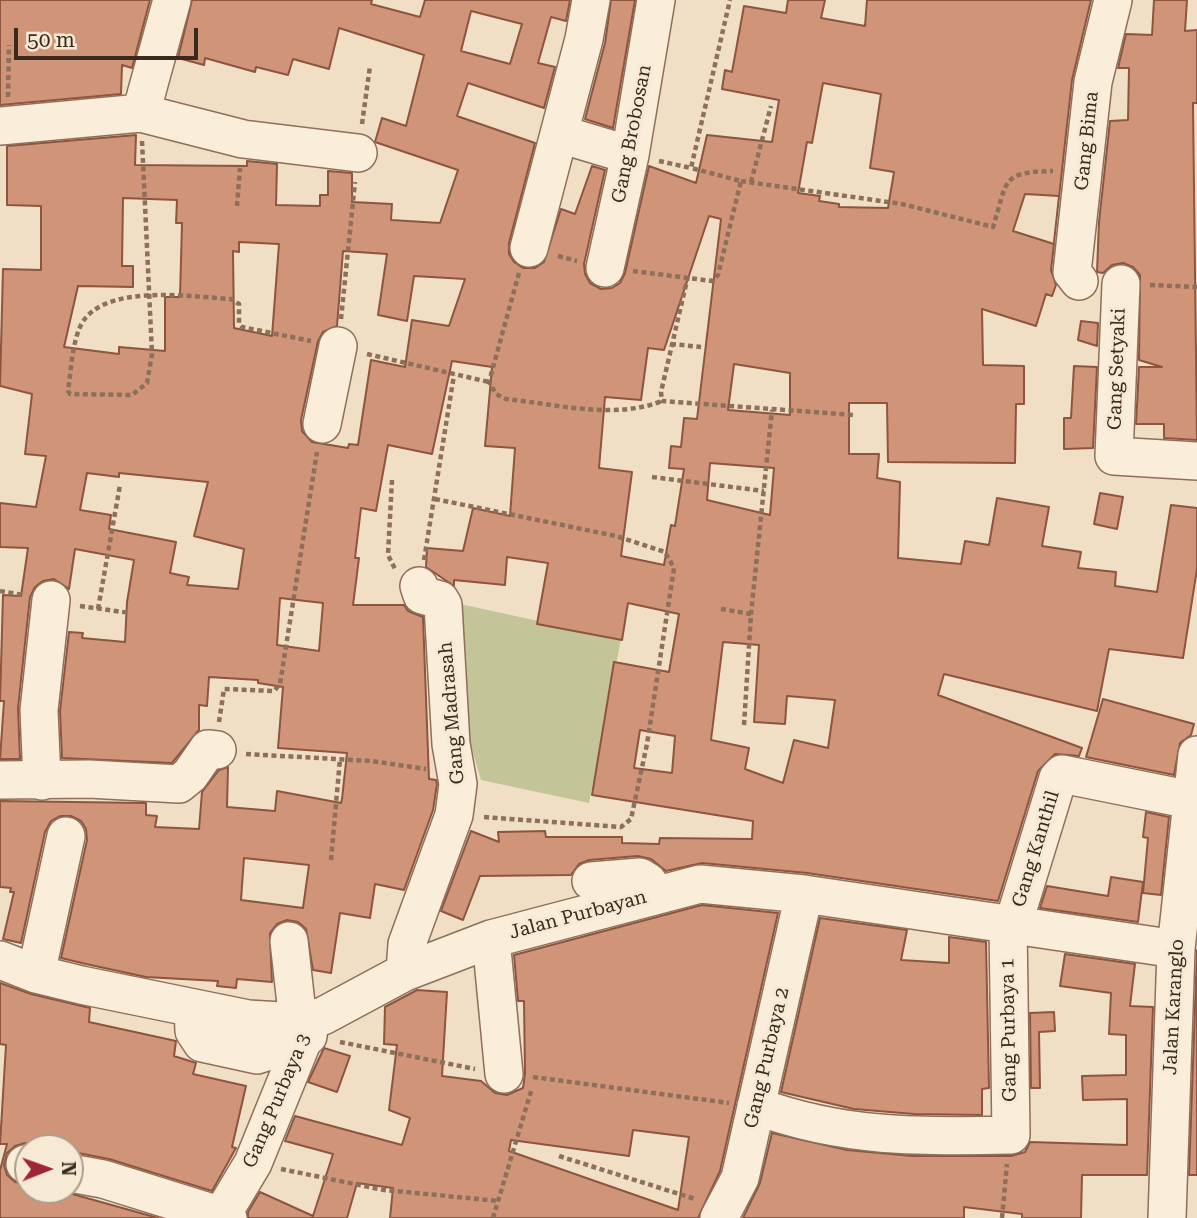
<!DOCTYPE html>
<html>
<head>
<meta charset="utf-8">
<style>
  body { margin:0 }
  #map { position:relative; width:1197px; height:1218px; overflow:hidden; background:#f0dfc5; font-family:"Roboto Serif",serif }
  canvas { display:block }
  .north { position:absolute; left:14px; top:1134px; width:70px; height:70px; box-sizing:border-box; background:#f7ead5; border:2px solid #ac9d8c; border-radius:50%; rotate:89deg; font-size:19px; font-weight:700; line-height:28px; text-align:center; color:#3c291e }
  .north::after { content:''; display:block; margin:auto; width:24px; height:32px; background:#9f2634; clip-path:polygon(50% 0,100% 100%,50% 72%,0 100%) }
  .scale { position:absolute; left:14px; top:28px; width:184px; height:32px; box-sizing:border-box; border:4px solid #3c291e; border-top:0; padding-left:9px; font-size:21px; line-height:24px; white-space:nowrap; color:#3c291e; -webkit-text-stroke:5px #f7ead5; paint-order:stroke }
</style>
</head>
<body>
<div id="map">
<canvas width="1197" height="1218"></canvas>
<div class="north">N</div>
<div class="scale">50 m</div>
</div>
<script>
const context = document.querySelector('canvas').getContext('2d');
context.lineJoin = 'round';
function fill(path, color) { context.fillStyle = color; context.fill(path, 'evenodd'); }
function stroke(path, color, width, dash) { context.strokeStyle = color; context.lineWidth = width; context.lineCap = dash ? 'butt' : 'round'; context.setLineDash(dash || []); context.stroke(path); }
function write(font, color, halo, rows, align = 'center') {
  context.font = font + ' "Roboto Serif",serif'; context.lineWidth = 6; context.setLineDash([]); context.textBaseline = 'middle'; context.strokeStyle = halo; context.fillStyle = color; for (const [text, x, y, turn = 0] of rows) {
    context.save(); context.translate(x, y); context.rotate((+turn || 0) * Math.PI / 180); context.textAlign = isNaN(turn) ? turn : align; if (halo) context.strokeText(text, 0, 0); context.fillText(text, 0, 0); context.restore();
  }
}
fill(new Path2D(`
  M460 604 621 639 589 803 481 780 462 715Z`), '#c3c497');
const building = new Path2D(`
  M0 0H150L132 68 122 65 121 94 0 105Z
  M192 0H372L371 4 420 17 425 0H570L566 21 551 17 538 63 555 67 544 108 468 83 457 116 535 143 509 243V254L514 262 523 268H535L544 262 561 209 575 214 592 166 605 170 584 264 585 274 590 283 601 289 612 288 620 283 625 273 649 166 696 183 707 135 772 142 779 100 722 89 725 70 732 72 744 6 786 13 788 0H825L821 18 865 26 867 0H1091L1072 80 1054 242 1059 196 1025 194 1013 231 1054 244 1051 270 1056 285 1052 296 1046 294 1036 326 982 309 983 365 1024 366V404H1016L1015 463 888 462 887 403H849V454H879L877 478 900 482 898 558 961 564 965 541 989 545 997 498 1049 507 1042 546 1081 552 1078 568 1116 572 1115 586 1157 592 1171 505 1197 508V569L1183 658 1109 649 1097 711 944 674 938 695 1082 748 1079 756 1055 754 1038 771 998 901 807 873 702 863 666 871 651 859 638 856 589 860 579 864 571 875 480 876 463 920 441 911 471 831 499 842 498 832 545 831 546 837H622V843L659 844 660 838 752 839 753 821 592 795 614 662 669 672 679 614 628 603 622 640 537 624 548 563 507 557 505 585 454 580V586L426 567 427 548 463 551 473 508 510 516 515 448 485 446 492 367 452 361 432 454 388 445 376 511 361 508 355 558H359L353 605H404L408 611 423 617 429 779 436 780 437 784 433 810 404 890 375 884 370 918 340 913 331 973 313 970 306 929 298 922 287 920 277 924 270 933 272 982 237 979 236 988 217 986 218 981 146 977 86 964 61 958 87 840 86 829 81 821 71 816H60L51 821 45 832 21 943 3 939 14 892H10L11 888 0 887V801L146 803V815L157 816 155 827 199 829 202 792 219 770 228 767 227 807 275 811 277 791 341 803 342 799 347 753 278 748 283 687 258 683V680L209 677 207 706 199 705V730L172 763 62 758 60 711 69 632 83 633 82 638 125 642 127 602 134 560 75 549 69 589 54 579 43 581 35 587 30 597 18 708 20 759H0L4 701H0L3 595 21 596 28 548 0 547V503L36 507 46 456 25 454 32 394 0 386 3 269 41 270V206L7 205V146L136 135 135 165 247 166V161L277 164 276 205 320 206V195H328V171L352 173V202L392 204 391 220 440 223 458 170 375 142 382 118 406 126 424 55 339 28 329 69 293 59 288 75 256 67 255 72 205 58 204 65 178 58ZM471 11 522 24 510 64 461 51ZM823 83 881 94 870 168 894 172 888 208 839 207V204L819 201 820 196 798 193 807 142 812 143ZM123 198 177 200 176 223H182L180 297H165V351L119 347V354L64 347 78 286 133 287V266H122ZM709 216 721 219 697 419 684 418 681 447 671 446 669 468 684 469 675 526 671 525 664 565 621 556 632 472 599 468 605 397 641 400 648 348 664 350ZM239 242 279 244 272 336 234 328 233 251 239 252ZM343 251 387 254 378 315 407 321 414 276 465 279 449 326 412 320 405 367 371 360 358 445 349 444 348 448 312 442 302 431 301 420 318 341 323 332 337 326ZM734 364 790 373V415L728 410ZM710 463 774 468 770 515 707 500ZM87 473 119 477V473L208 482 194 536 244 549 238 589 187 585 189 577 170 573 176 542 109 529 111 515 80 510ZM280 598 323 603 319 651 277 645ZM723 642 759 645 754 722 785 724 787 696 835 700 828 748 794 740 783 783 745 769 749 748 711 740ZM640 730 675 736 672 773 634 768ZM244 858 309 865 303 908 241 900Z
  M611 0H635L613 128 585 119 605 43Z
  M1154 0H1187L1185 31 1197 30V103H1193L1197 440 1164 438V424H1136L1139 367H1162L1139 360 1140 275 1133 267 1123 263 1112 265 1103 273 1097 272 1099 222 1110 121 1128 120 1129 68H1118L1126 34 1152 35Z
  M1081 321 1098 323 1097 346 1078 340Z
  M1074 366 1097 367 1093 448 1064 449V418H1071Z
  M1100 493 1123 497 1117 529 1094 524Z
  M1103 699 1194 724 1191 735 1180 743 1174 775 1086 757Z
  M1146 812 1169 817 1161 895 1143 893 1148 838 1143 837Z
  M1111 877 1143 882 1138 922 1040 908 1047 886 1108 896Z
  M702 905 778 913 720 1171 698 1218H390L393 1188 357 1183 347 1218H248V1212L260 1192 313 1216 333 1154 285 1141 295 1116 402 1145 410 1118 389 1110 397 1045 384 1044 385 1007 417 990 447 992 442 1076 481 1081 495 1093 507 1095 523 1088 525 1073 524 1001H518L514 955ZM633 1130 689 1137 678 1210 509 1151 511 1140 629 1156Z
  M820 918 907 930 901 960 949 963V937L986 942 989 1088 982 1089V1115L914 1114 854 1109 781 1092Z
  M1197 950V1175H1189Z
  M1065 954 1135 964 1130 1006 1153 1007 1147 1175H1082L1081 1218H1022V1214L964 1207V1218H743L760 1183 772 1133 847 1150 913 1156H1011L1025 1152 1030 1142 1127 1145V1099L1083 1100 1082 1076 1126 1075V1035L1109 1034 1111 993 1060 986Z
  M0 983 31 994 90 1008 89 1022 176 1041 174 1056 196 1063 193 1074 246 1086 232 1147 236 1148 212 1191 109 1159 73 1152 74 1148H41L25 1143 15 1146 7 1153 4 1165 7 1175 15 1182 28 1185V1190H58L158 1218H0V1170L7 1144H0L6 1045 0 1044Z
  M1054 1012 1055 1031 1039 1032 1040 1088H1031L1030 1013Z
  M324 1048 350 1056 337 1092 308 1082Z`);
fill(building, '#d09479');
stroke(building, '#8d553e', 2);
const minor = new Path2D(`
  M141 113 172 0
  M0 126 141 113 243 139 358 153
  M560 134 630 155
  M529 248 584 39 591 0
  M605 268 630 155 656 0
  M1079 281 1072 272 1093 82 1113 0
  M1121 284 1114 456 1197 461
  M322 424 338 346
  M0 780 89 779 179 784 190 775 208 749 217 750
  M42 781 39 710 51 600
  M591 881 640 877 648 882 655 894
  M1013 925 1058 778 1062 774 1191 800
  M491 939 504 1074
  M289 941 298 1022
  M0 960 36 974 81 985 248 1019 298 1022 323 1016 405 972 491 939 700 884 804 894 1176 949
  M405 972 407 944 454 815 458 784 451 744 443 605 440 600 422 595 419 586
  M36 974 66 836
  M193 1008 194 1031 202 1043 257 1055 303 1040
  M756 1106C843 1138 920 1137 1011 1135L1008 925
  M25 1164H28
  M70 1173 103 1179 228 1218
  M220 1218 253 1163 303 1040 308 1036 310 1020
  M719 1218 740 1178 804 894
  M1167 1218 1176 949 1197 755`);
stroke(minor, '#8d6f5a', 40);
stroke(new Path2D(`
  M8 97 9 45
  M362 124 370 66
  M142 141 152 354 147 383 132 395 70 394 68 391C71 371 72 345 80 327 100 282 192 297 231 299L239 304V323L242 327 311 341
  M659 161 691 168
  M741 181 902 204 993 227C1008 180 1000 172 1053 171
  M751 182 771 106
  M237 206 240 168
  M558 256 577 261
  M633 271 712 281 718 275 741 181 691 168 730 0
  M519 273 489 382 496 394 506 399C555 404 615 420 662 401
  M688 276 661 392 662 401 854 415
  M1150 285 1197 287
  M341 319 355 182
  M671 344 701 347
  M367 354 489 382
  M652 477 764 491
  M392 480 388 555 396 571
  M435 499 616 536 665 552 674 568 647 744 631 819 621 827 483 817
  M424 560 454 375
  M0 591 23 595
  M80 606 130 613
  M98 609 120 485
  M721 609 751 614
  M219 722 224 689 274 691 280 684 317 452
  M744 725 751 614 772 410
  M246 754 372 761 426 769
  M331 860 340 759
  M340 1042 475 1069
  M533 1077 729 1103
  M559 1156 695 1199
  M281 1169 384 1190 499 1201
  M493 1218 532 1088
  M1002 1218 1007 1164`), '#8d6f5a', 4.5, [5, 3.5]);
stroke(minor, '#faedd9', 37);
write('19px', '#3c291e', '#f7ead5', [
  ["Gang Brobosan",632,134,-79],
  ["Gang Bima",1087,141,-84],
  ["Gang Setyaki",1117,369,-88],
  ["Gang Madrasah",452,713,-95],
  ["Gang Kanthil",1036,849,-73],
  ["Jalan Purbayan",578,915,-15],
  ["Jalan Karanglo",1174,1007,-87],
  ["Gang Purbaya 1",1009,1030,-91],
  ["Gang Purbaya 2",767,1058,-77],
  ["Gang Purbaya 3",277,1101,-67]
]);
</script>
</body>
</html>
